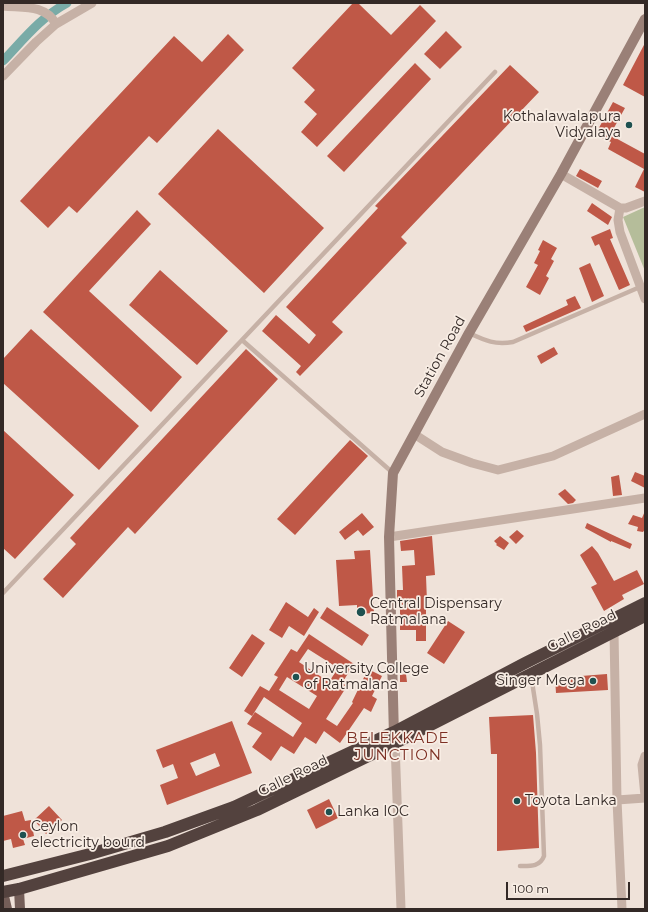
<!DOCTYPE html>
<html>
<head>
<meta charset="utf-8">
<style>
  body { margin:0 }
  #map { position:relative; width:648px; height:912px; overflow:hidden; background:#efe2d9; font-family:Montserrat,sans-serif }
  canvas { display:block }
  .frame { position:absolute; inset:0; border:4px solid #332926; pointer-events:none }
  .scale { position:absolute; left:506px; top:882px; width:124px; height:18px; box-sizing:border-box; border:2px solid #332926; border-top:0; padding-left:5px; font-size:12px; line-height:14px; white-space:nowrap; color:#332926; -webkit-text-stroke:3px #f8ede4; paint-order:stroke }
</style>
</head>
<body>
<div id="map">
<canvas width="648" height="912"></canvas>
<div class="frame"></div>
<div class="scale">100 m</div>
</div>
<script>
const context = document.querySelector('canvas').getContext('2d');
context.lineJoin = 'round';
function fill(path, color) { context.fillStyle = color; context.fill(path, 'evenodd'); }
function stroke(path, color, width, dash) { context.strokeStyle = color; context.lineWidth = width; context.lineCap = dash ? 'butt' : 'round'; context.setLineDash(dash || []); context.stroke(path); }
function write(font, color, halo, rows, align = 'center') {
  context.font = font + ' Montserrat,sans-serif'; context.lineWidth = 3.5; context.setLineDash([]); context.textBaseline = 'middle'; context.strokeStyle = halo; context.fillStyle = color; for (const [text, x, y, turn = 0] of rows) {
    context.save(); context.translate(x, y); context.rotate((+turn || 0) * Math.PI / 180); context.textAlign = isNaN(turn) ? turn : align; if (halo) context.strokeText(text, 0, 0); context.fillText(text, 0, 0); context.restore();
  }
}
fill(new Path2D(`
  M645 207V271L623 217Z`), '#b5bd9a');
stroke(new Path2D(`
  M3 61C23 40 41 17 67 3`), '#79aba7', 9);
fill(new Path2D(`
  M353 3H358L391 35 420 5 436 21 317 147 301 132 317 114 304 102 315 90 292 68Z
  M446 31 462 47 440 69 424 54Z
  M228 34 244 50 157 143 149 136 77 213 69 206 48 228 20 201 174 36 202 62Z
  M645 43V97L623 85Z
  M415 63 431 79 344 172 327 156Z
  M510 65 539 92 401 237 407 243 332 322 343 332 300 376 296 372 301 366 262 331 276 315 309 344 316 335 286 307 378 208 375 206Z
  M613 102 625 108 610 135 645 154V192L635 187 644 169 608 149 611 142 595 135Z
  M218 129 324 228 264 293 158 194Z
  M580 169 602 181 598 188 576 176Z
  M592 203 612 217 608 225 587 211Z
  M137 210 151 224 89 291 182 377 151 412 43 312Z
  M610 229 613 238 610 239 630 285 619 290 599 244 595 246 591 237Z
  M543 240 557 248 551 259 554 261 546 276 549 278 540 295 526 287 538 265 534 263 540 251 538 250Z
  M590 263 604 296 592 302 579 268Z
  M160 270 228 331 197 365 129 305Z
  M575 296 581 308 526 332 523 326 568 305 566 300Z
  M31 329 139 426 99 470 3 383V359Z
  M554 347 558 354 541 364 537 356Z
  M246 349 278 379 135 534 128 527 63 598 43 579 76 544 70 538Z
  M3 430 74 495 15 559 3 548Z
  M350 440 368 456 295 535 277 519Z
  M635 472 645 476V488L631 481Z
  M619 475 622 495 613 496 611 477Z
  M565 489 576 500 573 503 568 504 558 494Z
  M645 511V529L643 532 637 531 638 527 628 524 633 515 642 518Z
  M362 513 374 527 363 536 358 530 345 540 339 532Z
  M587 523 632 544 630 549 611 541V542L585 528Z
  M517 530 524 536 516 544 509 537Z
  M432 536 435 575 426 576 427 602H426V641H416V630H400V604H397V590H403L402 566 415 565 414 550 401 551 400 541Z
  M500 536 509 543 504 550 496 545 497 544 494 541Z
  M592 546 598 553 614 581 637 570 644 584 622 595 624 599 604 611 591 587 597 584 580 555Z
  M370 550 374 613 357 614V605L339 606 336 560 355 559 354 551Z
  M286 602 308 617 314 608 319 612 304 636 289 626 282 638 269 630Z
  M327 607 369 635 362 646 320 618Z
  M448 621 465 632 444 664 427 653Z
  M252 634 265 643 242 677 229 668Z
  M309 634 354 664 342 683 347 686 326 719 337 726 353 703 352 702 368 669 382 676 372 696 377 699 371 712 364 708 340 743 324 731 316 744 305 737 294 754 281 746 271 761 252 747 262 733 247 724 255 712 293 737 302 723 264 697 252 716 244 711 260 686 269 691 278 677 274 675 291 649 297 652ZM308 649 338 668 329 682 299 662ZM287 677 317 696 309 709 279 690Z
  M406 674 407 682H400V675Z
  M607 674 608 690 556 693 555 678Z
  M533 715 536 753 539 848 497 851V754H491L489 717Z
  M232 721 252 773 167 805 160 785 178 778 173 764 163 768 156 750ZM215 753 220 766 196 776 190 763Z
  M329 799 338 818 316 829 307 810Z
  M49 806 62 820 46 834 34 820Z
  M22 811 25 821 31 820 34 836 23 839 25 845 13 848 11 839 3 841V816Z`), '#bf5847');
stroke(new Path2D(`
  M469 333C486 341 495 345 513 342L640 287
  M242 340 393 473
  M3 593 495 72
  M520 866C530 866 540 867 544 856L540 745 537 714 531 675`), '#c6b1a6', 4.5);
stroke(new Path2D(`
  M3 6C23 8 45 4 56 24
  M3 76 36 42 56 24 92 3
  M561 174 620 208H626L645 201
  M620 208 618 220 620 232 645 299
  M414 434 442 452 472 463 498 470 553 456 645 414
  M389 537 645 498
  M614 632 617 800 622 909
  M395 743 401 909
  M645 756 642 765 645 796
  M617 800 645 798`), '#c6b1a6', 9);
stroke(new Path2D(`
  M394 737 389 537 393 473 469 333 561 174 645 19`), '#9a8077', 10);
stroke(new Path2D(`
  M19 889 20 909
  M3 892 7 909`), '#745e58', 10);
stroke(new Path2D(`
  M3 876 90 854 165 832 234 807 394 732 525 663 645 603
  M3 892 19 889 168 846 257 810 395 743 645 616`), '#53423e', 12);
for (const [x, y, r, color] of [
  [629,125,4,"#1e5150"],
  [361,612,5,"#1e5150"],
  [296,677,4,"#1e5150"],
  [593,681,4,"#1e5150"],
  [517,801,4,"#1e5150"],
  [329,812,4,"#1e5150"],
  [23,835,4,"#1e5150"]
]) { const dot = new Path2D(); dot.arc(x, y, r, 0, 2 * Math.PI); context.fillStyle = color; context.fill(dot); stroke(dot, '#f8ede4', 1.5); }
write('14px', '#332926', '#f8ede4', [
  ["Kothalawalapura",621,117,"right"],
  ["Vidyalaya",621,133,"right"],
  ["Central Dispensary",370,604],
  ["Ratmalana",370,620],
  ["University College",304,669],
  ["of Ratmalana",304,685],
  ["Singer Mega",585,681,"right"],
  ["Toyota Lanka",525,801],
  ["Lanka IOC",337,812],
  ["Ceylon",31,827],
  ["electricity bourd",31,843]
], 'left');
write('14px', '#332926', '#f8ede4', [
  ["Station Road",440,357,-61],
  ["Galle Road",582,631,-27],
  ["Galle Road",293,776,-26]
]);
context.letterSpacing = '1px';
write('15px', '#7d3024', '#f8ede4', [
  ["BELEKKADE",398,739],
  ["JUNCTION",398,756]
]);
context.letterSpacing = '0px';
</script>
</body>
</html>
